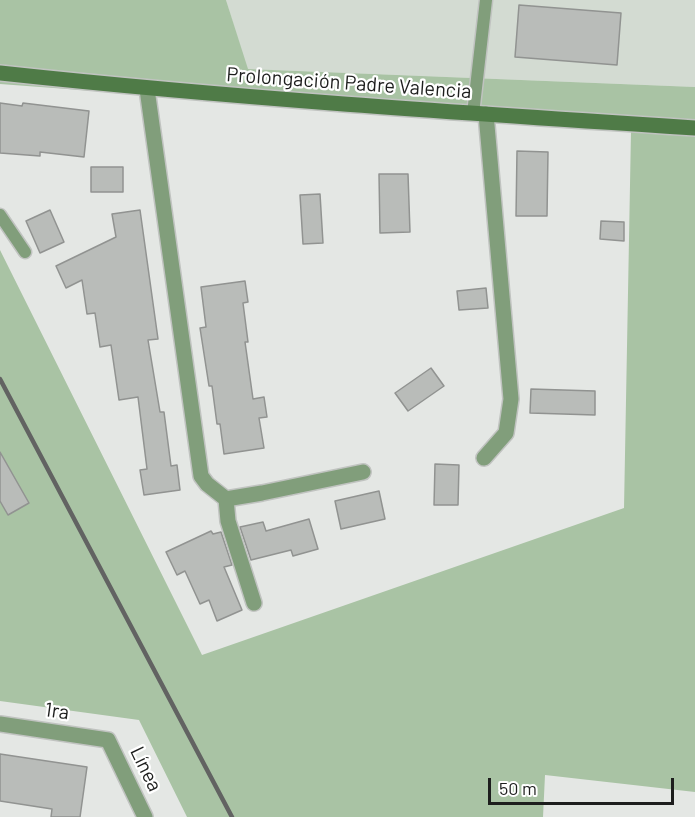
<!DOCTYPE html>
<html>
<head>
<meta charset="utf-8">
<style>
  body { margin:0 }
  #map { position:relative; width:695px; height:817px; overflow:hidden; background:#e4e7e4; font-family:Barlow,sans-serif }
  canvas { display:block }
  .scale { position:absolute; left:488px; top:778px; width:186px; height:27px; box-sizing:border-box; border:3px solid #1d1e1d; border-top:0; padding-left:8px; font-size:18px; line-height:21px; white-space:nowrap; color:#1d1e1d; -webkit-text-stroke:4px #fff; paint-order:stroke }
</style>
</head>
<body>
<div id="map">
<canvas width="695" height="817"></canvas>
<div class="scale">50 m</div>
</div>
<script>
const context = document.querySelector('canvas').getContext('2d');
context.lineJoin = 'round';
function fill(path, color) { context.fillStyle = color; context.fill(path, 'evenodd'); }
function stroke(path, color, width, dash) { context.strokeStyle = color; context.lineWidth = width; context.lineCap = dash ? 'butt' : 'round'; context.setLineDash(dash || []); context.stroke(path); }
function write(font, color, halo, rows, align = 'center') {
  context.font = font + ' Barlow,sans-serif'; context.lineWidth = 4.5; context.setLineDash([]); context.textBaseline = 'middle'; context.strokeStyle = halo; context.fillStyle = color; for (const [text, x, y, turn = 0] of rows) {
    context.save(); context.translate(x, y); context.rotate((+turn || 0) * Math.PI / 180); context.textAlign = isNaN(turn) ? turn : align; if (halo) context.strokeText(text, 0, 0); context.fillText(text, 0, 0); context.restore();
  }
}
fill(new Path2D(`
  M226 0H695V87L247 69Z`), '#d3dbd2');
fill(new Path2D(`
  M0 0H226L248 69 695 87V792L545 775 543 817H187L139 720 0 701V250L202 655 624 508 631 131 0 84Z`), '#a9c3a4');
const building = new Path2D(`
  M519 5 621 13 617 65 515 57Z
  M0 103 22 106 23 103 89 111 84 157 40 152V156L0 153Z
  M517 151 548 152 547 216H516Z
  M91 167H123V192H91Z
  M379 174H408L410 232 380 233Z
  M320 194 323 243 303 244 300 195Z
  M50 210 64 242 40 253 26 221Z
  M140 210 158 339 148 340 160 412H164L171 466 177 465 180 490 144 495 140 470 147 469 138 397 119 400 111 345 100 347 95 313 87 314 82 280 66 288 56 266 116 237 112 214Z
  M601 221 624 222V241L600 239Z
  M245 281 248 302 243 303 248 342H245L253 399 264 397 267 417 259 418 264 448 224 454 220 424H217L212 386H209L200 328 206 327 201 287Z
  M486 288 488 308 459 310 457 291Z
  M431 368 444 386 408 411 395 393Z
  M531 389 595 391V415L530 413Z
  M0 452 29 503 8 515 0 501Z
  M435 464 459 465 458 505H434Z
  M379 491 385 519 341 529 335 501Z
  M309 519 318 549 293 556 291 550 251 560 240 527 263 522 266 531Z
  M211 531 213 534 221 532 232 565 224 567 242 610 217 621 209 600 200 604 185 571 177 575 166 552Z
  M0 754 87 767 80 817H51L52 809 0 801Z`);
fill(building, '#b9bcb9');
stroke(building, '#919391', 1.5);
const lane = new Path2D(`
  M473 114 486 0
  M0 215 25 252`);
const street = new Path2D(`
  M147 89 201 476 207 484 226 499 262 493 363 472
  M484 458 506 433 511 399 486 114
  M226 499 228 521 254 603
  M0 724 108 740 145 817`);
const secondary = new Path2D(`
  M0 73C231 98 463 113 695 128`);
stroke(lane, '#c0c3c0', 15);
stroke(street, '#c0c3c0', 18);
stroke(secondary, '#c0c3c0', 18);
stroke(lane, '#819e7b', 12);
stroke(street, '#819e7b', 15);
stroke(secondary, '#4f7b47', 15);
stroke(new Path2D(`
  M0 379 232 817`), '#626362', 4.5);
write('20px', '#1d1e1d', '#fff', [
  ["Prolongación Padre Valencia",349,83,4],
  ["1ra",57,711,8],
  ["Línea",146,769,64]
]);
</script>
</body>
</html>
